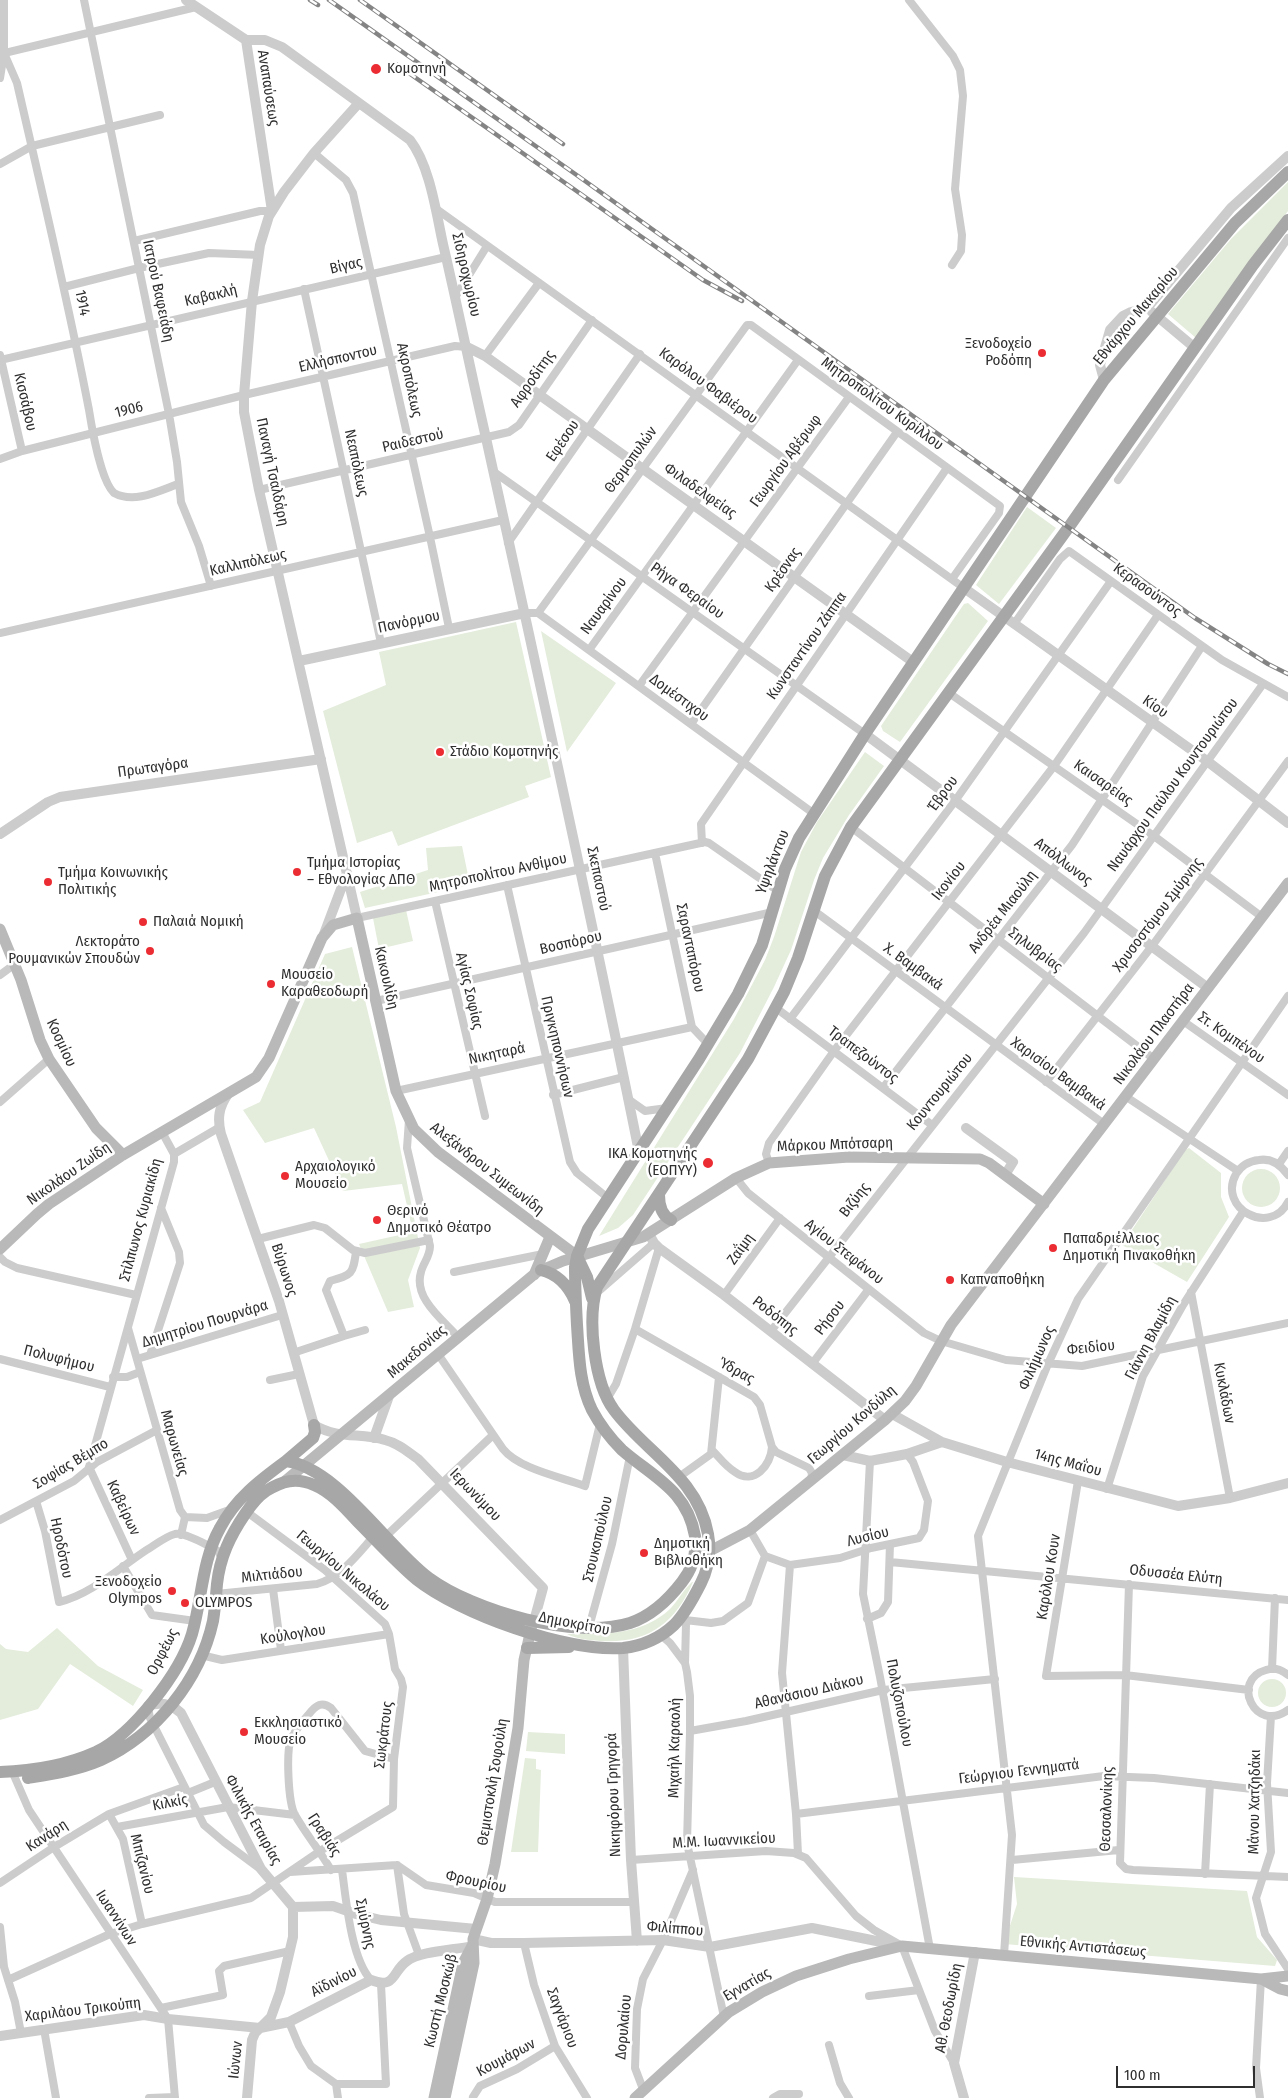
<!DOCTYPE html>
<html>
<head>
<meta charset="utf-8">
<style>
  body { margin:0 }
  #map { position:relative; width:1288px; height:2098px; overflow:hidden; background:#fff; font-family:"Fira Sans Condensed",sans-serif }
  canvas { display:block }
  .scale { position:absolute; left:1116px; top:2066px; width:139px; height:22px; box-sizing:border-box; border:2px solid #2f2f2f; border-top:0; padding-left:6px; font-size:15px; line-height:18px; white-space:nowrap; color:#2f2f2f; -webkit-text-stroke:4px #fff; paint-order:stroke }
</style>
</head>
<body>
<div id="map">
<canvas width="1288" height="2098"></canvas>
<div class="scale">100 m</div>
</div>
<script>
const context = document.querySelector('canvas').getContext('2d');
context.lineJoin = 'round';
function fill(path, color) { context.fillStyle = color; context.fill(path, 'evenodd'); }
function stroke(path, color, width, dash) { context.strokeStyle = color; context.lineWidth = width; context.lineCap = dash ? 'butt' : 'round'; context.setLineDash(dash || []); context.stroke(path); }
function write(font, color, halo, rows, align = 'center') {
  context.font = font + ' "Fira Sans Condensed",sans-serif'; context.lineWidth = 5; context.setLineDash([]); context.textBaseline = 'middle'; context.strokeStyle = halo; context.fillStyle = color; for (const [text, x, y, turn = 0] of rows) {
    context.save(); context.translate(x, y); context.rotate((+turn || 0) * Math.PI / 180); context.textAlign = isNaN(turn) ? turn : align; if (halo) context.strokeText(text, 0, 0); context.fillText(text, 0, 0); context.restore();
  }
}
fill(new Path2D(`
  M1288 182V211L1196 338 1168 314 1231 239Z
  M1027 507 1056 528 999 604 976 585Z
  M968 603 988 621 900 742 883 731 881 726 955 617 964 604Z
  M516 622 551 777 525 786 529 797 398 846 392 831 357 843 323 711 386 685 379 652Z
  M541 631 616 683 567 752Z
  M865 752 884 766 849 815 823 858 814 880 791 950 774 987 740 1053 633 1215 618 1228 599 1236 734 1019 765 960 774 937 801 852 817 822Z
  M462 846 470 885 365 908 360 892 428 870 426 848Z
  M406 910 413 941 379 949 373 918Z
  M352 947 396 1127 420 1248 408 1280 414 1307 388 1312 359 1244 413 1232 402 1184 343 1191 314 1128 265 1143 243 1110 260 1102 325 954Z
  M1189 1148 1221 1173V1197L1229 1217 1187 1282 1122 1245 1185 1150Z
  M1242 1188a19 19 0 1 1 38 0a19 19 0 1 1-38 0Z
  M692 1582H693C675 1624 647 1644 600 1641 589 1640 576 1639 567 1634 603 1634 641 1636 670 1609 678 1601 683 1590 692 1582Z
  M57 1628 98 1666 143 1690 133 1706 70 1664 38 1709 0 1720V1644L6 1649 28 1652Z
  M1258 1693a14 14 0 1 1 28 0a14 14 0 1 1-28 0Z
  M528 1732 565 1734V1754L526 1751Z
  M525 1758 536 1759V1769L541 1770 538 1852H511Z
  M1014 1877 1247 1891 1257 1937 1277 1960 1275 1966 1004 1944 1017 1904Z`), '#e4eddc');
stroke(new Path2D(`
  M84 0 169 414 177 462 181 502 199 546 211 586
  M909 0 953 56 960 70 963 96 955 189 962 235 961 251 952 265
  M4 53 17 83C42 192 68 300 89 410 92 429 101 481 114 493 134 504 159 491 178 484
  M0 54 196 7
  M0 78 4 53V0
  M314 153 346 180 353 193 430 537 449 628
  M0 164 32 146 160 115
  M435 208 964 588
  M134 241 260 211H272
  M64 287 139 268 209 253 259 255
  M304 289 381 643
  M456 296 487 246
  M0 355 22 451
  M485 356 539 283
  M0 360 446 257
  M0 459 22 451 244 395 455 346 467 347
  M494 472 865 734
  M1118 480 1288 238
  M259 490 509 432 519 425 592 320
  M508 543 640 354
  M525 613H538L813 813
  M538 613 747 325H751L1000 506 999 513 952 579
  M1014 624 1060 559 1069 551 1222 660 1288 697
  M0 633 503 520
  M589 650 798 360
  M639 686 849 397
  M949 693 1154 836 1262 917
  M691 724 897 432
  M851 827 1154 1059
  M702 843 701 824 947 468
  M655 853 692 1027 708 1044
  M507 885 570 1162 577 1173 608 1198
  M435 901 485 1116
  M813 910 1104 1124
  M357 918 705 842 709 843 778 891
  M0 975 15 964
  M376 1001 773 912
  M776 1008 932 1125
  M790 1019 955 801 1111 581
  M1183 1021 1288 1095
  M1046 1082 1152 946 1288 761
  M883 1088 1072 845 1202 646
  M396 1091 692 1027
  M553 1095 624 1077
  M1125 1096 1238 1171
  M628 1099 645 1111 667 1108
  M0 1102 49 1059
  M409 1120 407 1148 430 1246C430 1257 423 1263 421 1272 413 1298 443 1320 458 1337
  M174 1154 220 1127
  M769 1163 766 1154 769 1143 834 1051 1054 766 1158 615
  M1279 1164 1288 1151
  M1288 1175C1281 1165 1271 1158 1259 1160 1249 1161 1241 1166 1236 1174 1217 1208 1270 1237 1288 1202
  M736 1178 748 1193 924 1333 941 1341 1006 1360 1082 1366 1288 1323
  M258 1239 314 1225 325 1228 353 1250 365 1253 429 1240
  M0 1257 5 1262 17 1268 136 1295
  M454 1272 543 1254
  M600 1290 654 1243
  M1191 1292 1230 1498
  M724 1295 780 1218
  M128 1328 180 1510 185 1517 207 1518 229 1510
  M635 1329 754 1397 760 1405 772 1447 776 1452 809 1468 812 1473 811 1481
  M771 1331 1084 933 1263 684
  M344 1336 365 1330
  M293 1353 344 1336 326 1290 330 1281C352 1275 353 1274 356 1252
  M438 1354 503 1449C519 1469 561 1477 585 1486L600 1424
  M150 1355 180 1263 179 1252 161 1208
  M0 1359 110 1387
  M137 1359 282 1315
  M812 1364 869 1289
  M113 1377H127L140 1372
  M270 1380 299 1374
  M607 1399 616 1384 635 1329 659 1248
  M712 1450C719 1457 726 1467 735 1472 754 1486 771 1465 772 1447
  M870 1461 863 1594 880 1677 930 1949
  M89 1467 174 1162V1154L162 1132
  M89 1467 132 1560
  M679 1477 711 1454 719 1377
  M1078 1481 1046 1676 1125 1675 1249 1690
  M1107 1489 1143 1376 1183 1305 1243 1212
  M36 1501 45 1531 59 1602C90 1595 118 1569 145 1551 154 1546 164 1537 175 1534 185 1532 209 1546 218 1551L222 1559
  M0 1520 74 1481 97 1462 157 1430
  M750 1530 765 1556 790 1565 840 1558 871 1548 919 1538 924 1530 928 1501 913 1462 907 1454
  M181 1535 185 1517
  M386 1536 493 1435
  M890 1562 1288 1600
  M790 1565 782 1673 796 1814 798 1854
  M123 1566 152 1615 195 1621
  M1129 1584 1120 1863 1126 1869 1133 1870 1288 1877
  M273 1589 281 1650
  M216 1594 317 1584C341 1577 357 1555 373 1537
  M684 1615 686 1624 685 1663
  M867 1619 881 1613 888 1602 890 1544
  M685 1620 711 1623 723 1621 748 1603 765 1556
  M589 1627 612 1544 630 1456
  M661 1635 670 1643 685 1663 687 1672 690 1696V1731L687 1843 724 2017
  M201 1655 222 1660 389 1634
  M1272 1669 1275 1598
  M1288 1675C1282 1670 1274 1667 1266 1670 1230 1680 1255 1734 1288 1710
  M148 1707 150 1718 204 1825 224 1842 259 1868
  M1271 1716 1267 1783 1271 1852 1256 1898 1265 1934 1288 1969
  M690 1731 746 1721 883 1690 995 1679
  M12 1771 29 1810 168 2019 175 2098
  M188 1793 215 1782
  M109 1814 123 1839 142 1924
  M796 1814 1104 1776 1154 1778 1288 1793
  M117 1827 228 1807 295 1815
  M631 1860 766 1851 794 1853 806 1858 856 1916 874 1930 902 1946 935 2031 954 2063
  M1012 1860 1119 1850
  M397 1865 404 1914 419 1955
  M331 1870C320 1851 306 1834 295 1815 288 1803 286 1751 291 1739 295 1730 303 1721 309 1714 316 1705 322 1701 331 1708L365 1751 394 1759
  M342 1870C346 1899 351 1959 371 1980
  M290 1872 397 1865 426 1885 474 1893 495 1902H634
  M1205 1874 1210 1784
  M0 1883 54 1847 109 1814 184 1787
  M0 1927 4 1967 15 2002 21 2033
  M524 1943 534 1985 555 2046 587 2098
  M1004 1955 1012 1835 978 1536 1048 1364 1078 1299 1288 996
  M8 1980 110 1934 142 1924 251 1898 320 1851 393 1807 394 1759 403 1687 401 1679 395 1669 389 1634 385 1624 325 1570 247 1512
  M869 1996 919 1990
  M161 2008 223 1995 219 1971 224 1966 290 1951
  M289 2022 299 2046 311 2066 336 2084 338 2098
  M44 2029 56 2098
  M829 2045 840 2083 849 2098
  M336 2084H386L381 1984
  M643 2089 635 2068 637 2009 643 1979 663 1940 693 1870
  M473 2097 480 2086 517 2069 555 2046
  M149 2098 175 2097
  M773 2098 780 2094H799
  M1260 2098 1256 2068 1261 1979`), '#ccc', 8);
stroke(new Path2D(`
  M186 0 246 40 272 211
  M246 40H265L282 47 410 140C430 166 436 212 443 244 458 308 471 373 486 438 538 675 591 913 639 1152
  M1152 312 1195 348
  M467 347 485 356 913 662
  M1104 380 1100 365 1110 330 1123 316 1131 312 1147 308 1231 208 1288 156
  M964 588 1207 761 1288 823
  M299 661 525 613
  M865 734 1208 988
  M0 834 48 802 60 797 321 759
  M357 918 259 490 244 412V395L252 301 260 245 269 216 284 192 314 153 358 104
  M324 934 347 873
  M228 1094C219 1107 217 1118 221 1134L279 1301 314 1425C340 1440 360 1432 385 1440 398 1443 408 1452 418 1459L543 1588 534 1621
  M966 1128 1013 1162 1005 1175
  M649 1234 654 1243 659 1248 724 1295 885 1420
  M892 1414 942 1442 1007 1462 1178 1506 1230 1498 1288 1483
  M374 1438 389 1396
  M843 1455 870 1461 907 1454 942 1442
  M623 1648 631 1860 637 1941
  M148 1706C160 1701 171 1704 181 1713L261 1869 293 1907V1937L280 1992 271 2017 255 2033 252 2040 247 2098
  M293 1907 333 1906 356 1914 381 1920 476 1929
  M473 1939 491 1943H524L663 1940 710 1947 812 1928 901 1946
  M0 2036 144 2015 168 2019 260 2028 289 2022 371 1980C396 1990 392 1971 407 1961 420 1951 455 1950 472 1946
  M964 2098 954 2063 975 1952`), '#ccc', 10);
stroke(new Path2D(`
  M0 929 21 980 40 1040 49 1059 96 1128 123 1155
  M0 1249 37 1214 49 1204 123 1155 256 1077 269 1058 322 938 333 925 357 918 396 1091 414 1129 438 1152 577 1256
  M534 1275 550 1237
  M284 1482 537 1272 563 1261 643 1237 736 1178 769 1163 849 1157 980 1159 989 1163 1044 1204
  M695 1551 706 1553 750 1530 885 1420 905 1401 916 1386 951 1325 1288 883
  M1261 1979 1280 1989 1288 1991
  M434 2098 463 1963 472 1946
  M445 2098 474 1963 473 1939 487 1899 495 1864 518 1728 524 1660 532 1625
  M635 2098 729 2012 762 1992 796 1976 849 1959 902 1946 1261 1979 1288 1976`), '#b9b9b9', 11);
stroke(new Path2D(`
  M659 1195C659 1205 661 1215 671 1220
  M577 1256 587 1277 592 1298
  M541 1270C558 1274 568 1285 575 1301
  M286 1461 313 1438 315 1432 314 1425
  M527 1648 569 1647
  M0 1772C31 1771 67 1765 96 1752 133 1734 180 1673 192 1634 202 1599 202 1560 220 1528 235 1499 260 1480 286 1461 338 1468 387 1547 429 1578 474 1611 575 1640 630 1623 651 1616 669 1599 682 1582 693 1568 697 1553 695 1536 687 1490 653 1477 622 1450 610 1438 600 1425 592 1410 579 1383 579 1354 577 1325 576 1306 575 1286 575 1267L577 1256 588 1229 699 1059 738 994 762 945 785 869 799 838 865 734 1104 380 1235 223 1288 172
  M28 1778C52 1774 78 1770 101 1760 156 1735 200 1680 213 1621 215 1609 216 1596 217 1584 220 1557 230 1536 245 1514 251 1505 257 1497 266 1491 282 1481 296 1477 314 1485 331 1492 345 1508 357 1521 376 1540 395 1561 416 1579 460 1614 566 1652 623 1648 642 1646 660 1638 674 1625 685 1614 694 1597 701 1583 709 1567 711 1551 708 1534 698 1477 645 1452 614 1410 594 1383 587 1319 597 1287L748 1059 784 992 798 958 825 876 851 827 1071 524 1253 265 1288 220`), '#a7a7a7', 12);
const rail = new Path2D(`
  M310 0 318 5
  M329 0 578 176 1195 618 1268 664 1288 674
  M360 0 563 144
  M396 64 703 280 742 301`);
stroke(rail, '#848484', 4.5);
stroke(rail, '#fff', 2.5, [8]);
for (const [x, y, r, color] of [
  [376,69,6,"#eb2c32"],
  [1042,353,5,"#eb2c32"],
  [440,752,5,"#eb2c32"],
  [297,872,5,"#eb2c32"],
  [48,882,5,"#eb2c32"],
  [143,922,5,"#eb2c32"],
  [150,951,5,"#eb2c32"],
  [271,984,5,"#eb2c32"],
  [708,1163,6,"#eb2c32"],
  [285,1176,5,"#eb2c32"],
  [377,1220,5,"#eb2c32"],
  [1053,1248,5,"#eb2c32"],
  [950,1280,5,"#eb2c32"],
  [644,1553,5,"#eb2c32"],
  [172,1591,5,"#eb2c32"],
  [185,1603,5,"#eb2c32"],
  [244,1732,5,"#eb2c32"]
]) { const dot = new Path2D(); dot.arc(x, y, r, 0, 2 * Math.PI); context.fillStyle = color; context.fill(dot); stroke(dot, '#fff', 2); }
write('15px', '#2f2f2f', '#fff', [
  ["Κομοτηνή",387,69],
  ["Ξενοδοχείο",1032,344,"right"],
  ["Ροδόπη",1032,361,"right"],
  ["Στάδιο Κομοτηνής",450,752],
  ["Τμήμα Ιστορίας",307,863],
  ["– Εθνολογίας ΔΠΘ",307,880],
  ["Τμήμα Κοινωνικής",58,873],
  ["Πολιτικής",58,890],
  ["Παλαιά Νομική",153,922],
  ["Λεκτοράτο",140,942,"right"],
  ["Ρουμανικών Σπουδών",140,959,"right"],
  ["Μουσείο",281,975],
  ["Καραθεοδωρή",281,992],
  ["ΙΚΑ Κομοτηνής",697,1154,"right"],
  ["(ΕΟΠΥΥ)",697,1171,"right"],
  ["Αρχαιολογικό",295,1167],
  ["Μουσείο",295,1184],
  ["Θερινό",387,1211],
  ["Δημοτικό Θέατρο",387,1228],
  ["Παπαδριέλλειος",1063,1239],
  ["Δημοτική Πινακοθήκη",1063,1256],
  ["Καπναποθήκη",960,1280],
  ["Δημοτική",654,1544],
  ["Βιβλιοθήκη",654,1561],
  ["Ξενοδοχείο",162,1582,"right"],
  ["Olympos",162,1599,"right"],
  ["OLYMPOS",195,1603],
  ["Εκκλησιαστικό",254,1723],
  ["Μουσείο",254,1740]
], 'left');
write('15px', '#2f2f2f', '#fff', [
  ["Αναπαύσεως",268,88,81],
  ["Βίγας",346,266,-13],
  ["Σιδηροχωρίου",466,275,77],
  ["Ιατρού Βαφειάδη",158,291,78],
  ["Καβακλή",211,296,-13],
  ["1914",82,303,78],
  ["Εθνάρχου Μακαρίου",1136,316,-50],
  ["Ελλήσποντου",338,359,-13],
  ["Αφροδίτης",533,379,-55],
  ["Ακροπόλεως",409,380,78],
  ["Καρόλου Φαβιέρου",708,386,36],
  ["Κισσάβου",25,402,77],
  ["Μητροπολίτου Κυρίλλου",882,404,36],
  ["1906",129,410,-14],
  ["Ραιδεστού",413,441,-13],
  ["Εφέσου",563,441,-56],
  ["Θερμοπυλών",631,460,-54],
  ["Γεωργίου Αβέρωφ",786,461,-54],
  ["Νεαπόλεως",356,463,78],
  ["Παναγή Τσαλδάρη",272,472,78],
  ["Φιλαδελφείας",700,491,35],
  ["Καλλιπόλεως",248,563,-13],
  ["Κρέσνας",783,570,-55],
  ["Κερασούντος",1147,590,36],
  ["Ρήγα Φεραίου",687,591,35],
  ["Ναυαρίνου",604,606,-54],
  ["Πανόρμου",409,622,-12],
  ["Κωνσταντίνου Ζάππα",807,646,-55],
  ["Δομέστιχου",679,698,36],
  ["Κίου",1155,707,35],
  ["Πρωταγόρα",153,768,-8],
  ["Καισαρείας",1103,783,35],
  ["Ναυάρχου Παύλου Κουντουριώτου",1173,785,-54],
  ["Έβρου",943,794,-54],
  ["Υψηλάντου",773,862,-69],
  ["Απόλλωνος",1063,862,37],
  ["Μητροπολίτου Ανθίμου",498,873,-12],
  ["Σκεπαστού",598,879,78],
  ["Ικονίου",949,881,-52],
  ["Ανδρέα Μιαούλη",1003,912,-52],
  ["Χρυσοστόμου Σμύρνης",1158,915,-53],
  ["Βοσπόρου",571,943,-13],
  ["Σαρανταπόρου",690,948,78],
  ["Σηλυβρίας",1035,950,37],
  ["Χ. Βαμβακά",913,967,36],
  ["Κακουλίδη",386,978,77],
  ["Αγίας Σοφίας",469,991,77],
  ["Νικολάου Πλαστήρα",1154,1034,-53],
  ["Στ. Κομπένου",1231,1038,35],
  ["Κοσμίου",61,1043,65],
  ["Πριγκηποννήσων",557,1047,77],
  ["Νικηταρά",497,1054,-12],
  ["Τραπεζούντος",863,1055,37],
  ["Χαρισίου Βαμβακά",1058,1074,36],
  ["Κουντουριώτου",940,1092,-51],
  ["Μάρκου Μπότσαρη",835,1145,-2],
  ["Αλεξάνδρου Συμεωνίδη",487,1169,38],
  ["Νικολάου Ζωίδη",69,1174,-35],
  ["Βιζύης",855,1200,-52],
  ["Στίλπωνος Κυριακίδη",141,1220,-75],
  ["Ζαΐμη",741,1249,-54],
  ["Αγίου Στεφάνου",844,1252,38],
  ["Βύρωνος",284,1270,72],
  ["Ροδόπης",775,1316,38],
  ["Ρήσου",830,1318,-53],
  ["Δημητρίου Πουρνάρα",205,1324,-17],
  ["Γιάννη Βλαμίδη",1151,1338,-62],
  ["Φειδίου",1091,1348,-6],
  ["Μακεδονίας",417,1352,-41],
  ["Φιλήμωνος",1037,1358,-66],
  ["Πολυφήμου",59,1359,14],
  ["Ύδρας",736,1371,29],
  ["Κυκλάδων",1224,1393,79],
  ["Γεωργίου Κονδύλη",852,1425,-41],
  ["Μαρωνείας",174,1443,74],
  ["14ης Μαΐου",1068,1463,15],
  ["Σοφίας Βέμπο",71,1464,-31],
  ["Ιερωνύμου",475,1495,46],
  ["Καβείρων",123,1508,65],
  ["Λυσίου",868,1537,-14],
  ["Στουκοπούλου",598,1539,-77],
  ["Ηροδότου",61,1548,78],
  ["Γεωργίου Νικολάου",343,1571,40],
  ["Μιλτιάδου",272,1575,-6],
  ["Οδυσσέα Ελύτη",1176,1575,6],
  ["Καρόλου Κουν",1049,1577,-81],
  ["Δημοκρίτου",574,1624,11],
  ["Κούλογλου",293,1635,-9],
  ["Ορφέως",163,1652,-63],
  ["Αθανάσιου Διάκου",809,1692,-13],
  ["Πολυζοπούλου",899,1703,79],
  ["Σωκράτους",384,1735,-83],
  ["Μιχαήλ Καραολή",675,1748,-89],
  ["Γεώργιου Γεννηματά",1019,1772,-7],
  ["Θεμιστοκλή Σοφούλη",493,1782,-81],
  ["Νικηφόρου Γρηγορά",614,1795,-92],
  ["Μάνου Χατζηδάκι",1255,1802,-89],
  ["Κιλκίς",170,1803,-11],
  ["Θεσσαλονίκης",1107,1809,-88],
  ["Φιλικής Εταιρίας",253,1820,61],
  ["Γραβιάς",324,1835,57],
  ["Κανάρη",47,1836,-33],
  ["Μ.Μ. Ιωαννικείου",724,1841,-3],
  ["Μπιζανίου",142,1864,76],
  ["Φρουρίου",476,1882,12],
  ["Ιωαννίνων",116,1918,57],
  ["Σμύρνης",365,1924,78],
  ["Φιλίππου",675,1929,5],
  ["Εθνικής Αντιστάσεως",1083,1947,5],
  ["Αϊδινίου",334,1982,-27],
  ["Εγνατίας",747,1985,-30],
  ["Κωστή Μοσκώβ",441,2001,-76],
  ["Αθ. Θεοδωρίδη",949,2008,-79],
  ["Χαριλάου Τρικούπη",83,2010,-7],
  ["Σαγγάριου",562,2018,69],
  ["Δορυλαίου",624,2027,-85],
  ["Κουμάρων",506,2058,-28],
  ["Ιώνων",236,2060,-84]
]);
</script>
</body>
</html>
